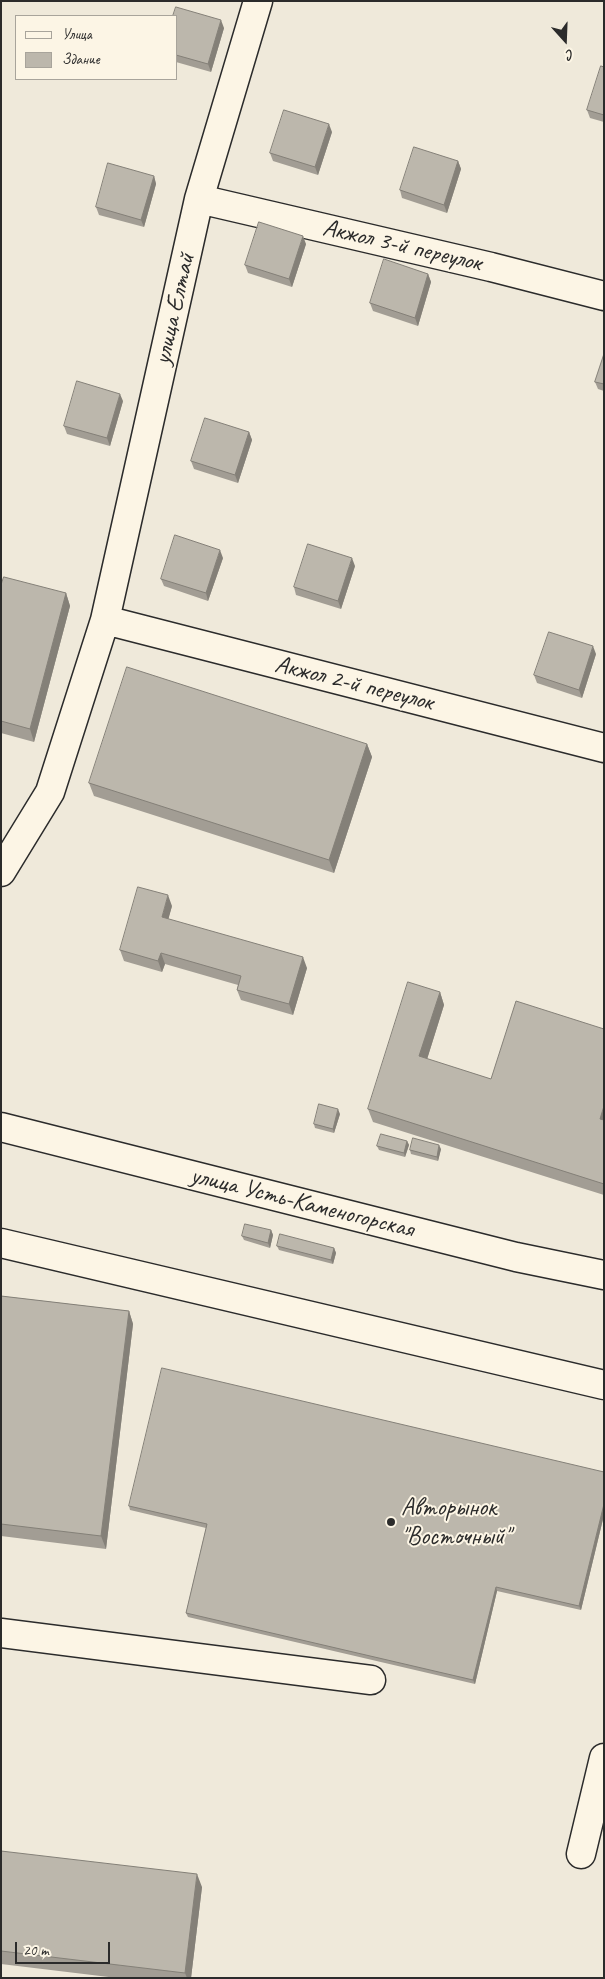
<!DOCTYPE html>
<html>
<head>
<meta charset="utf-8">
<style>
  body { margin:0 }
  #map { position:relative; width:605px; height:1979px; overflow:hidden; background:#efe9da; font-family:Caveat,sans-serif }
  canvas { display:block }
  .frame { position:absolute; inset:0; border:2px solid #2b2b2b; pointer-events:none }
  .legend { position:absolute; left:15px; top:15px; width:162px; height:65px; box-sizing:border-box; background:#fcf5e5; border:1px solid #a8a49b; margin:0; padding:6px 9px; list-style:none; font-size:15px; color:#2b2b2b }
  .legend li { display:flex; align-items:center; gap:10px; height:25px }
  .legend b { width:25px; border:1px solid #a8a49b }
  .north { position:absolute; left:540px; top:15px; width:50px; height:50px; -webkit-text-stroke:4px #fcf5e5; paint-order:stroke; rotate:160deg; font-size:14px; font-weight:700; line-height:20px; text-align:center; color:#2b2b2b }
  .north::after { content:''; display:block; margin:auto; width:18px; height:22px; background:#2b2b2b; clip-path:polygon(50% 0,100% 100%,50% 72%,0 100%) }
  .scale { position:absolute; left:15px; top:1942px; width:95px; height:22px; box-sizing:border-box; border:2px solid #2b2b2b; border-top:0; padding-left:6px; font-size:15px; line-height:18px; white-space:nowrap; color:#2b2b2b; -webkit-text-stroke:4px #fcf5e5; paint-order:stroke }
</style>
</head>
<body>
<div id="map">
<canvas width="605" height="1979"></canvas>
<div class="frame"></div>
<ul class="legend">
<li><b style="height:6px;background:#fcf5e5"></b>Улица</li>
<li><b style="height:14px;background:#bcb7ac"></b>Здание</li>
</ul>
<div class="north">С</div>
<div class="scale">20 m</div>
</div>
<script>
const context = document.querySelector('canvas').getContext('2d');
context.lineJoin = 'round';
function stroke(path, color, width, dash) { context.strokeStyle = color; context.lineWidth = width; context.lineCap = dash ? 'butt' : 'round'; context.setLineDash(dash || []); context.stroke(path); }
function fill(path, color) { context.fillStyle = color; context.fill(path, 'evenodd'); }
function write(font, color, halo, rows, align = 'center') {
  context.font = font + ' Caveat,sans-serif'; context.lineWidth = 4; context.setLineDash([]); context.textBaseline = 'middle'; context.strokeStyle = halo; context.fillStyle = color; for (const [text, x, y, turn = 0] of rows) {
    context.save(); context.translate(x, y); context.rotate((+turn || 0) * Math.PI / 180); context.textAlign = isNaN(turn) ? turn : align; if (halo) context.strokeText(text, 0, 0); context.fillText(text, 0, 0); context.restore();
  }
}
const minor = new Path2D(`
  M199 199 491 267 604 296
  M105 620 604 748
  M1 872 50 792 105 620 199 199 258 1
  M1 1127 516 1257 604 1275
  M1 1243 604 1385
  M1 1633 371 1680
  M581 1854 604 1758`);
stroke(minor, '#2b2b2b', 31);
stroke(minor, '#fcf5e5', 28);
fill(new Path2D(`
  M176 16 224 28 211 72 176 62Z
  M604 67V122L590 118 587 110Z
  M332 132 318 175 273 161 270 153Z
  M458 161 461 169 447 213 402 198 400 190Z
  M154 176 156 184 144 227 99 215 96 207Z
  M306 244 292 287 248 273 245 265Z
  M428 274 431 282 418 326 373 311 370 303Z
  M604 354V391L598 389 595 382Z
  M123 401 110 446 67 434 64 426Z
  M249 432 252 440 238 483 194 469 191 461Z
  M223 558 208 601 164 586 161 579Z
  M355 566 341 609 296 595 294 587Z
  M1 585 66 593 70 606 34 742 1 733Z
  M596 654 582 698 537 683 534 675Z
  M367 744 372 757 334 873 94 796 89 783Z
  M172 906 168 919 307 968 293 1015 241 1000 237 990 238 985 165 964 162 972 124 961 120 950Z
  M440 992 444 1005 427 1059 491 1079 604 1029V1195L373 1122 368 1109Z
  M340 1114 334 1133 315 1128 314 1124Z
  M407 1141 409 1145 405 1157 379 1150 377 1146Z
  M441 1149 438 1161 411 1154 410 1150Z
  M271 1230 273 1235 270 1248 244 1240 242 1236Z
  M277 1246 334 1248 336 1253 333 1264 279 1250Z
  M1 1296 129 1311 133 1324 106 1549 1 1536Z
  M604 1472V1515L581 1610 497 1591 475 1684 188 1617 186 1613 206 1528 130 1510 129 1506Z
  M1 1851 202 1887 191 1978H117L1 1964Z`), '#a29d94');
fill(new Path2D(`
  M221 20 224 28 211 72 208 64Z
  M329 124 332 132 318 175 315 167Z
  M458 161 461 169 447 213 444 205Z
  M154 176 156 184 144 227 141 220Z
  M303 236 306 244 292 287 289 279Z
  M428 274 431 282 418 326 415 318Z
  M120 394 123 401 110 446 107 438Z
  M249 432 252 440 238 483 235 475Z
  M220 550 223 558 208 601 206 593Z
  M352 558 355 566 341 609 338 601Z
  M66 593 70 606 34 742 30 729Z
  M593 646 596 654 582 698 579 690Z
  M367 744 372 757 334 873 329 860Z
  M168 895 172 906 166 928 162 917Z
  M161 953 165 964 162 972 158 961Z
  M303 957 307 968 293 1015 289 1004Z
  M440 992 444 1005 424 1069 419 1056Z
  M604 1106V1130L600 1119Z
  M338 1109 340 1114 334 1133 333 1129Z
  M407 1141 409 1145 405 1157 404 1153Z
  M439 1145 441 1149 438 1161 437 1157Z
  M271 1230 273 1235 270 1248 268 1243Z
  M334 1248 336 1253 333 1264 331 1260Z
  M129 1311 133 1324 106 1549 101 1536Z
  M604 1504V1515L581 1610 579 1606Z
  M496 1587 497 1591 475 1684 473 1680Z
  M197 1874 202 1887 191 1978H187L185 1973Z`), '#848078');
const building = new Path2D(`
  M176 7 221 20 208 64 176 55V16H173Z
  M601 66 604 67V115L587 110Z
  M284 110 329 124 315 167 270 153Z
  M414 147 458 161 444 205 400 190Z
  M108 163 154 176 141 220 96 207Z
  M259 222 303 236 289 279 245 265Z
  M384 259 428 274 415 318 370 303Z
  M604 354V384L595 382Z
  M77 381 120 394 107 438 64 426Z
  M205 418 249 432 235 475 191 461Z
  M175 535 220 550 206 593 161 579Z
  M308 544 352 558 338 601 294 587Z
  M4 577 66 593 30 729 1 721V585Z
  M549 632 593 646 579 690 534 675Z
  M127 667 367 744 329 860 89 783Z
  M138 887 168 895 162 917 303 957 289 1004 237 990 241 976 161 953 158 961 120 950Z
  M408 982 440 992 419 1056 491 1079 516 1001 604 1029V1106L600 1119 604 1120V1184L368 1109Z
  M319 1104 338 1109 333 1129 314 1124Z
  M381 1134 407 1141 404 1153 377 1146Z
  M413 1138 439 1145 437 1157 410 1150Z
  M245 1224 271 1230 268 1243 242 1236Z
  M280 1234 334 1248 331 1260 277 1246Z
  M1 1296 129 1311 101 1536 1 1524Z
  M162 1368 604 1472V1504L579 1606 496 1587 473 1680 186 1613 207 1524 129 1506Z
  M1 1851 197 1874 185 1973 1 1951Z`);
fill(building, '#bcb7ac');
stroke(building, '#848078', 1);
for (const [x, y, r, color] of [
  [391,1522,5,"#2b2b2b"]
]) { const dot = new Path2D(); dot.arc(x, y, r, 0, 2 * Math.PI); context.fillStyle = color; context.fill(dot); stroke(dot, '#fcf5e5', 2); }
write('25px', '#2b2b2b', '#fcf5e5', [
  ["Акжол 3-й переулок",402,246,13],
  ["улица Елтай",175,309,-77],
  ["Акжол 2-й переулок",354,684,14],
  ["улица Усть-Каменогорская",302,1203,14]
]);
write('25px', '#2b2b2b', '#fcf5e5', [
  ["Авторынок",401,1508],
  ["\"Восточный\"",401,1537]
], 'left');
</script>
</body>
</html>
